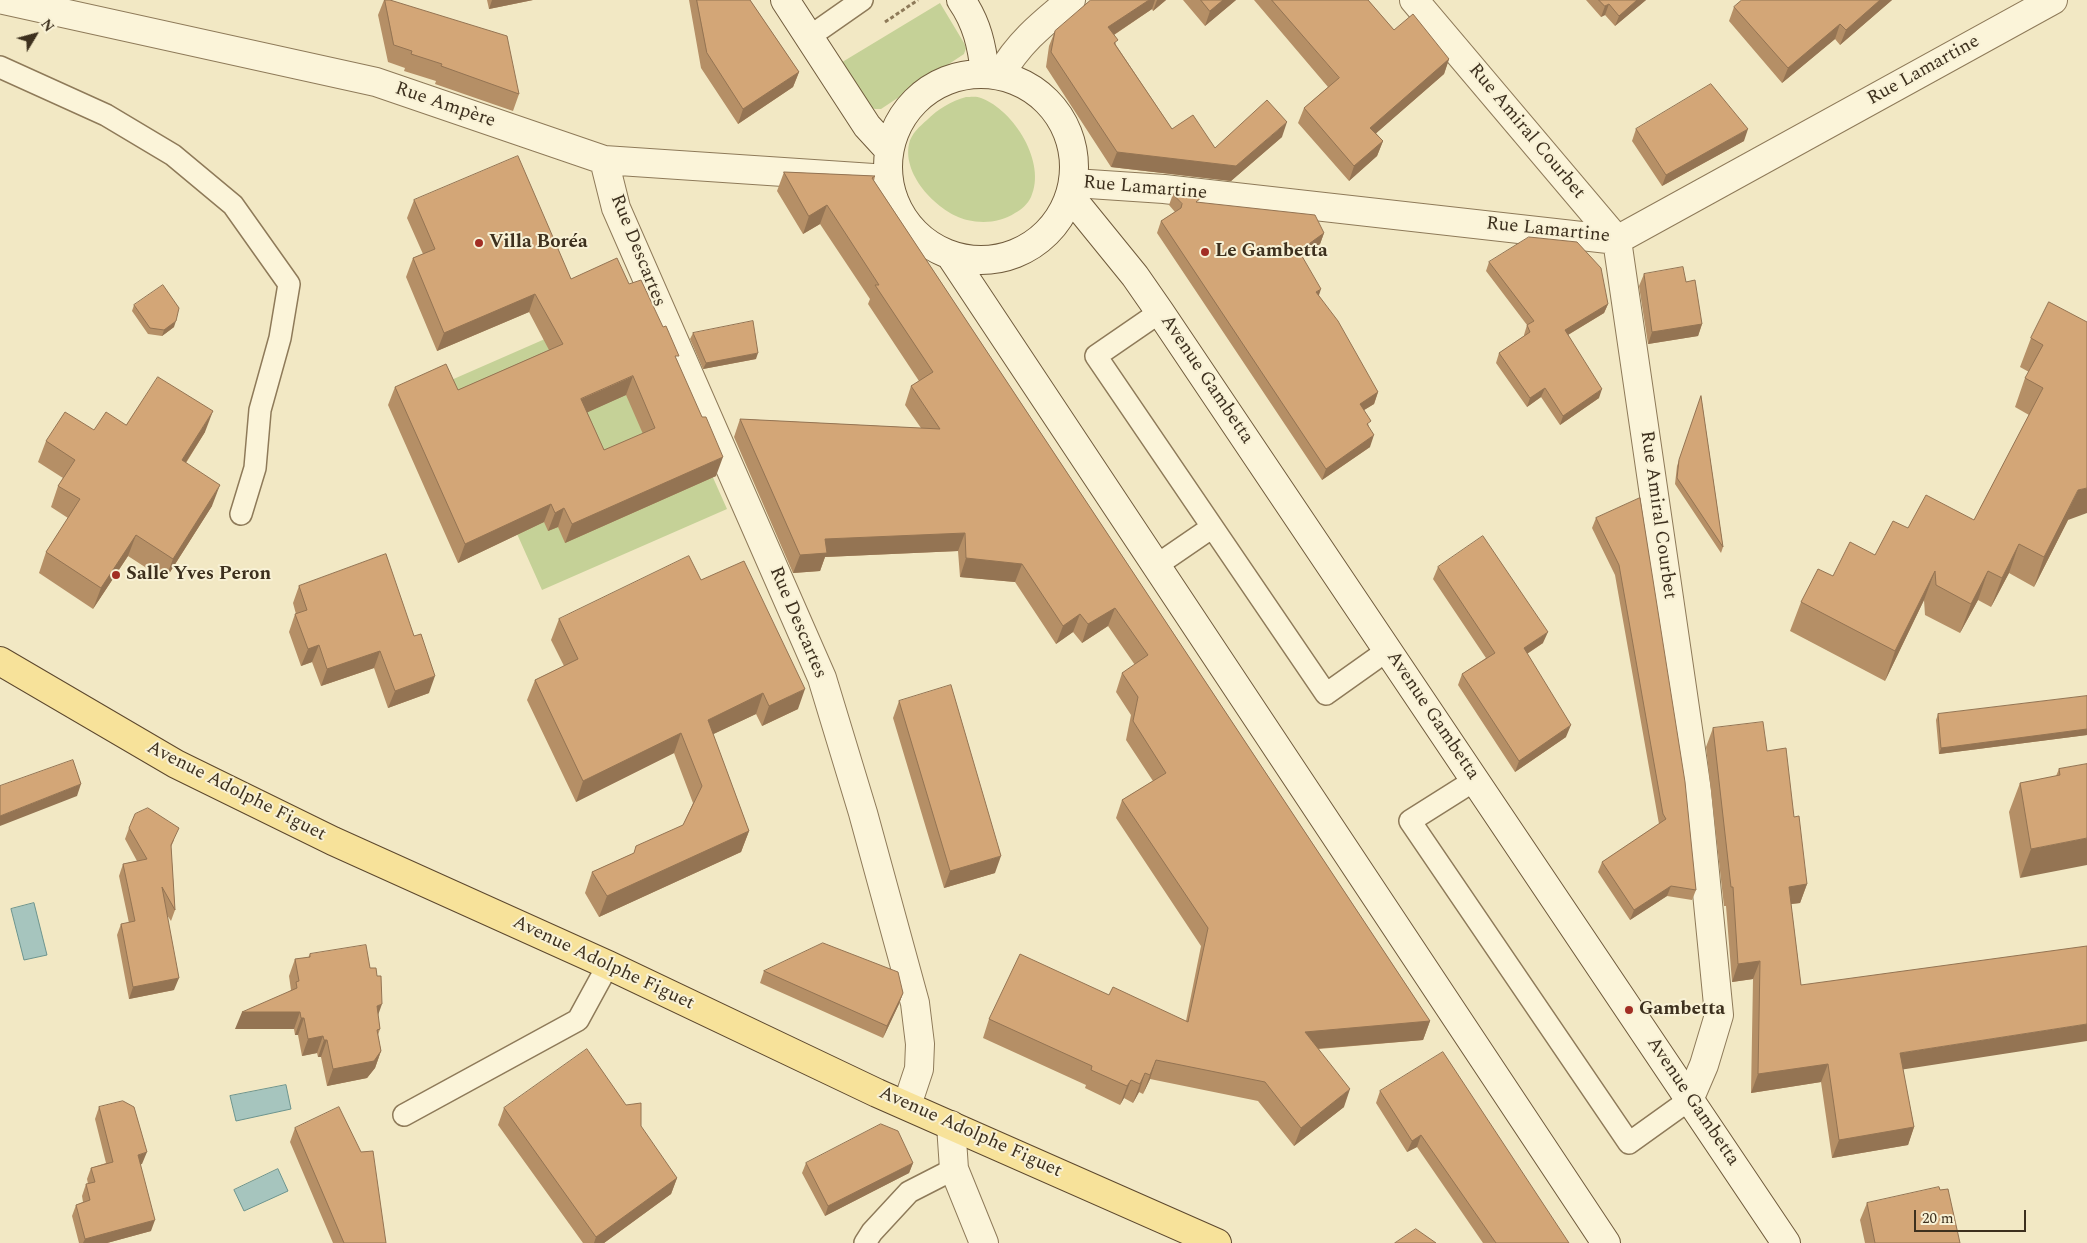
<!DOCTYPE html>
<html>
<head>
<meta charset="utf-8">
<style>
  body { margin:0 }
  #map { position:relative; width:2087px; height:1243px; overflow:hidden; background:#f2e8c4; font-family:Spectral,serif }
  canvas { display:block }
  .north { position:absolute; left:10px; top:10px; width:50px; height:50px; -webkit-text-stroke:4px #f8f1d5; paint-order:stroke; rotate:53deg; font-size:14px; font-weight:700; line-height:20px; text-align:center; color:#3d301e }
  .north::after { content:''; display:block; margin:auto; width:18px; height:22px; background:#3d301e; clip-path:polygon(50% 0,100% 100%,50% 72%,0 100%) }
  .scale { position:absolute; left:1914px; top:1210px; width:112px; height:22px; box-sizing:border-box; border:2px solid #3d301e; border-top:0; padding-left:6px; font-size:15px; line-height:18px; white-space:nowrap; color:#3d301e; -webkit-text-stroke:4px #f8f1d5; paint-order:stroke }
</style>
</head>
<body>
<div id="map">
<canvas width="2087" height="1243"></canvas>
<div class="north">N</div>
<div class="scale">20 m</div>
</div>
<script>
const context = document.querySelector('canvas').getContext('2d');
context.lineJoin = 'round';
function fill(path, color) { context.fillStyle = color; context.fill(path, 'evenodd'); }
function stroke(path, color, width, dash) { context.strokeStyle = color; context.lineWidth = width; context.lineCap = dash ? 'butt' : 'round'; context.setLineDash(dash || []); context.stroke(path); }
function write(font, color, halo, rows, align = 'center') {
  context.font = font + ' Spectral,serif'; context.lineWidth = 4; context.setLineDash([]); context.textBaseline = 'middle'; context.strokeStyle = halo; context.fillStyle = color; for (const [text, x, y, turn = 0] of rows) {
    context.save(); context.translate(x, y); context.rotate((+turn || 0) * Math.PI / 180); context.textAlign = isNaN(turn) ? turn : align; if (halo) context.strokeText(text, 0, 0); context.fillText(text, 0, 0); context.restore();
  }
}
fill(new Path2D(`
  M940 3 964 43 966 48 964 54 881 109H875L867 106 839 64Z
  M966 97C970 97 977 96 981 98 1014 110 1047 163 1031 197 1028 204 1021 210 1015 213 1001 222 984 224 967 220 939 213 902 176 909 144 911 134 920 126 927 120 938 109 951 101 966 97Z
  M634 300 727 509 542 590 449 381Z`), '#c5d197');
const water = new Path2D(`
  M34 903 47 955 24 960 11 909Z
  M286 1085 291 1109 236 1121 230 1096Z
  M278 1169 288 1191 244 1211 234 1190Z`);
fill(water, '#a6c5be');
stroke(water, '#6c948e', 1);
const lane = new Path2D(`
  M809 37 862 0
  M0 67 106 115 173 155 233 205 289 284 280 338 260 410 255 468 241 514
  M1160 312 1096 356 1326 694 1388 650
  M1157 565 1211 528
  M1475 780 1410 821 1629 1143 1689 1100
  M404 1115 578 1020 608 965
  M865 1243 872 1232 909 1192 954 1169`);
const street = new Path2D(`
  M4 0 376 82 604 160 888 179
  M1414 0 1617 240 1697 791 1719 1015 1704 1065 1689 1100
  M1000 75C1019 42 1042 24 1071 0
  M604 160 616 208 822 678 863 813 915 1003 920 1044 919 1069 907 1105
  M1074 183 1164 189 1617 240 2053 0
  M951 1125 954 1169 984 1243`);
const secondary = new Path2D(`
  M785 0 867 126 889 150
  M961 0C977 23 982 46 985 73
  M888 167a93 93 0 1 1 186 0a93 93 0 1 1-186 0Z
  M1070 196 1135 276 1160 312 1786 1243
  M950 255 1606 1243`);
const primary = new Path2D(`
  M0 661 176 764 333 841 608 965 877 1093 1217 1243`);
stroke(lane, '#8e7a59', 24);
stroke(street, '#8e7a59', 30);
stroke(secondary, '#705b3c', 30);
stroke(primary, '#5c472d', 30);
stroke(new Path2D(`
  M885 22 918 0`), '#8e7a59', 3, [4, 2.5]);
stroke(lane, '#fbf4d9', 21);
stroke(street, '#fbf4d9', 28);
stroke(secondary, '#fbf4d9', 28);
stroke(primary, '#f7e29a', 28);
fill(new Path2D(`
  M384 0H390L519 94 513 111 435 84 436 81 404 71 405 68 388 62 378 15Z
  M487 0H533L489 9Z
  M689 0H750L799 72 793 87 738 124 701 68Z
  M1091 0H1166L1153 11 1152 9 1114 35 1116 45 1172 129 1215 148 1282 137 1231 181 1111 167 1046 67 1049 46 1055 31Z
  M1183 0H1236L1205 26Z
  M1254 0H1368L1394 30 1449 59 1444 74 1376 133 1383 141 1377 156 1349 181 1298 123 1304 108 1328 87Z
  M1586 0H1646L1615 26 1605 15 1601 17Z
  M1742 0H1892L1840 45 1835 39 1782 83 1729 21 1734 7Z
  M1636 129 1744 141 1662 186 1632 141Z
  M784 172 875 176 874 181 1430 1021 1423 1040 1319 1049 1344 1107 1294 1146 1258 1101 1150 1079 1143 1094 1139 1092 1133 1103 1124 1098 1120 1105 1085 1088 1086 1085 983 1038 989 1019 1109 995 1186 1021 1201 946 1116 818 1122 800 1153 781 1126 740 1131 715 1116 692 1122 673 1135 665 1108 626 1082 643 1073 632 1056 644 1015 582 960 577 958 551 825 557 820 571 793 573 734 437 740 419 921 428 905 405 911 386 919 381 868 304 870 299 820 224 803 234 777 191Z
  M1173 194 1200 203 1324 233 1320 244 1302 257 1319 296 1378 392 1374 404 1364 410 1369 427 1370 447 1322 480 1157 233 1161 221 1175 212 1169 205Z
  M414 200 571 279 629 284 677 360 716 476 565 543 558 527 548 531 544 522 458 563 388 405 395 387 458 390 549 350 529 312 437 351 406 277 413 258 423 254 407 218ZM626 395 643 434 604 450 587 412Z
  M1489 262 1608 304 1604 313 1568 335 1599 398 1560 425 1541 397 1527 407 1496 363 1499 353 1524 336V335L1527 325 1486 271Z
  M1644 274 1686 282 1702 324 1698 336 1648 344 1639 286Z
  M2049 302 2068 520 2034 587 2009 573 1991 607 1978 600 1960 633 1925 615 1924 600 1885 681 1790 631 1801 602 1833 576 1875 555 1908 528 1974 520 2029 415 2015 407 2025 378 2029 372 2020 367 2031 338Z
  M134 305 174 327 162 336 148 334 132 311Z
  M693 333 756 359 703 369 690 339Z
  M1701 396 1723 547 1721 553 1675 484 1677 466Z
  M126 425 205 432 186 463 212 506 165 580 128 556 93 609 39 573 46 552 68 518 51 507 58 486 63 478 38 462 46 441 94 430Z
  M1640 498 1696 890 1692 900 1667 896 1630 920 1598 872 1602 862 1659 824 1615 575 1592 528 1596 518Z
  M386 554 429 693 388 708 374 668 321 686 312 662 301 666 289 632 295 614H296L293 603 299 586Z
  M1438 567 1543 643 1527 654 1566 737 1515 772 1458 685 1462 674 1486 658 1433 579Z
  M701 580 798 709 762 726 756 714 713 734 749 831 741 852 599 917 585 893 592 872 634 853 683 825 693 803 674 753 576 802 527 700 535 680 564 666 551 640 559 619Z
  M2087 696V735L1939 754 1936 720 1938 714Z
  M899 701 995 873 944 888 893 718Z
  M1713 728 1767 751 1794 817 1807 884 1800 903 1791 904 1801 985 1903 1070 1914 1127 1908 1145 1832 1158 1821 1082 1751 1093 1753 979 1732 982 1726 906H1724L1706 747Z
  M2087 764 2020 878 2009 812 2020 783 2056 776 2059 769Z
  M129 828 174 840 171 847 175 910 171 921 167 915 174 990 129 999 117 935 121 924 129 923 119 876 123 864 137 861 125 839Z
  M310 954 370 968 380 1029 378 1035 381 1051 375 1068 367 1078 327 1086 321 1057H318L317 1053 302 1056 298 1035H295L294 1029H235L291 990 289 976 295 959 308 958Z
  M764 971 903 993 899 1004 883 1038 760 983Z
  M1380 1091 1569 1243H1483L1417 1147 1407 1152 1376 1103Z
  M99 1107 142 1164H140L151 1231 107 1243H79L72 1216 76 1205 83 1202 82 1196 86 1184H88L87 1179 91 1168 106 1163 95 1119Z
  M504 1108 677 1178 671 1194 604 1243H583L498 1125Z
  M295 1128 386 1243H333L290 1142Z
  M806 1163H913L909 1173 825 1216 802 1173Z
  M1867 1203 1960 1243H1865L1860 1220Z`), '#b58f66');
fill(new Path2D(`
  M492 0H533L489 9Z
  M1149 0H1155L1152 9 1103 42 1108 27Z
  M1157 0H1166L1153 11Z
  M1223 0H1236L1205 26 1210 11Z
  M1637 0H1646L1615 26 1619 16Z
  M1880 0H1892L1840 45 1846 30Z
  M1609 4 1605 15 1601 17 1605 6Z
  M1840 24 1835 39 1782 83 1788 68Z
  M1449 59 1444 74 1365 143 1370 128Z
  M799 72 793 87 738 124 743 109Z
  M1287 122 1282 137 1231 181 1111 167 1117 152 1236 166Z
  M1748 129 1744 141 1662 186 1666 175Z
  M1383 141 1377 156 1349 181 1354 166Z
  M827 205 820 224 803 234 809 216Z
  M1324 233 1320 244 1295 262 1299 251Z
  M1321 289 1317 301 1316 292Z
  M535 294 529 312 437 351 444 333Z
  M1608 304 1604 313 1561 339 1565 330Z
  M176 321 174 327 162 336 164 330Z
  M1702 324 1698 336 1648 344 1652 332Z
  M758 353 756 359 703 369 706 363Z
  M633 376 626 395 575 418 581 399Z
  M1545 388 1541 397 1527 407 1530 398Z
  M1602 389 1599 398 1560 425 1563 416Z
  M1378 392 1374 404 1356 415 1360 404Z
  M213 411 205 432 174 481 182 460Z
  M1374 435 1370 447 1322 480 1326 469Z
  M723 457 716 476 565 543 572 524Z
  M220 485 212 506 165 580 173 559Z
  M2087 488V513L2068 520 2034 587 2044 557 2078 490Z
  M551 504 544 522 458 563 465 544Z
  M564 508 558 527 548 531 555 513Z
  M965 533 958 551 825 557 820 571 793 573 800 555 825 539Z
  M136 535 128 556 93 609 101 588Z
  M2019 544 2009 573 1991 607 2002 578Z
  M966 558 1022 564 1015 582 960 577Z
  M1935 571 1924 600 1885 681 1895 651Z
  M1988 571 1978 600 1960 633 1971 604Z
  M1115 608 1108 626 1082 643 1088 624Z
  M1080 614 1073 632 1056 644 1063 626Z
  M1548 632 1543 643 1519 659 1524 648Z
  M319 645 312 662 301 666 308 649Z
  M380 651 374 668 321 686 327 669Z
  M435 676 429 693 388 708 395 691Z
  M805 689 798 709 762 726 769 706Z
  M763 693 756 714 701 740 708 720Z
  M1571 725 1566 737 1515 772 1519 761Z
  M2087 729V735L1939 754 1941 748Z
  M681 733 674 753 576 802 583 781Z
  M81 784 77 796 0 826V816Z
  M749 831 741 852 599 917 607 896Z
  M2087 838V865L2020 878 2031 849Z
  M1001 856 995 873 944 888 950 871Z
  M1807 884 1800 903 1782 905 1789 887Z
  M1671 886 1667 896 1630 920 1634 910Z
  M1760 961 1753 979 1732 982 1738 964Z
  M179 978 174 990 129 999 133 987Z
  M903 993 899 1004 883 1038 887 1026Z
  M382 1004 376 1021 377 1006Z
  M242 1012H300L294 1029H235Z
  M301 1018H304L298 1035H295Z
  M1430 1021 1423 1040 1299 1050 1305 1032Z
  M2087 1024V1041L1893 1071 1900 1053Z
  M323 1036 317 1053 302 1056 308 1039Z
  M324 1040H327L321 1057H318Z
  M381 1051 375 1068 367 1078 327 1086 333 1069Z
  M1156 1060 1150 1079 1143 1094 1150 1075Z
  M1828 1064 1821 1082 1751 1093 1758 1074Z
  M1145 1073 1139 1092 1133 1103 1140 1084Z
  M1131 1080 1124 1098 1120 1105 1127 1086Z
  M1350 1089 1344 1107 1294 1146 1301 1128Z
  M1914 1127 1908 1145 1832 1158 1839 1140Z
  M1421 1135 1417 1147 1407 1152 1412 1141Z
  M147 1152 142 1164 134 1166 138 1155Z
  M913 1163 909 1173 825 1216 828 1206Z
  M677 1178 671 1194 604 1243H594L596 1237Z
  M155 1220 151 1231 107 1243H83L85 1239Z`), '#947453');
const building = new Path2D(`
  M385 0H390L507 36 519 94 441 66 442 64 411 54 412 51 394 45Z
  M697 0H750L799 72 743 109 707 53Z
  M1091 0H1149L1108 27 1118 40 1114 43 1172 129 1193 115 1215 148 1267 100 1287 122 1236 166 1117 152 1051 52 1055 31Z
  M1201 0H1223L1210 11Z
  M1272 0H1368L1394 30 1413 14 1449 59 1370 128 1383 141 1354 166 1304 108 1339 78Z
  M1599 0H1637L1619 16 1609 4 1605 6Z
  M1742 0H1880L1846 30 1840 24 1788 68 1734 7Z
  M1711 84 1748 129 1666 175 1636 129Z
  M518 156 571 279 617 258 629 284 641 280 663 327 666 326 679 356H675L702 417H706L723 457 572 524 564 508 555 513 551 504 465 544 395 387 446 364 458 390 563 344 535 294 444 333 413 258 435 249 414 200ZM633 376 655 428 604 450 581 399Z
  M784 172 875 176 872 178 1430 1021 1305 1032 1350 1089 1301 1128 1265 1082 1156 1060 1150 1075 1145 1073 1140 1084 1131 1080 1127 1086 1091 1070 1092 1066 989 1019 1020 954 1109 995 1113 987 1188 1022 1208 928 1122 800 1166 773 1133 721 1138 697 1122 673 1148 655 1115 608 1088 624 1080 614 1063 626 1022 564 966 558 965 533 825 539 827 553 800 555 740 419 940 429 911 386 933 372 875 285H879L827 205 809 216Z
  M1173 194 1202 197 1196 202 1315 215 1324 233 1299 251 1321 289 1316 292 1338 321 1378 392 1360 404 1371 421 1367 424 1374 435 1326 469 1161 221 1181 208 1182 204Z
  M1529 237 1577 242 1601 268 1608 304 1565 330 1602 389 1563 416 1545 388 1530 398 1499 353 1530 332 1527 325 1534 321 1489 262Z
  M1683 267 1686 282 1695 280 1702 324 1652 332 1644 274Z
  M163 285 179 308 176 321 164 330 150 328 134 305Z
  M2049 302 2087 322V488L2078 490 2044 557 2019 544 2002 578 1988 571 1971 604 1936 585 1935 571 1895 651 1801 602 1818 569 1833 576 1850 542 1875 555 1893 521 1908 528 1926 495 1974 520 2043 388 2025 378 2043 345 2031 338Z
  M753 321 758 353 706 363 693 333Z
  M158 377 213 411 182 460 220 485 173 559 136 535 101 588 46 552 80 499 58 486 75 460 46 441 65 412 94 430 106 412 126 425Z
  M1701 396 1723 547 1677 478 1679 460Z
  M1640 498 1685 782 1696 890 1671 886 1634 910 1602 862 1666 819 1663 814 1619 565 1596 518Z
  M1483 536 1548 632 1524 648 1571 725 1519 761 1462 674 1495 653 1438 567Z
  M386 554 414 636 421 634 435 676 395 691 380 651 327 669 319 645 308 649 295 614 307 610 299 586Z
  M689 556 701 580 744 561 805 689 769 706 763 693 708 720 749 831 607 896 592 872 634 853 636 846 683 825 702 786 681 733 583 781 535 680 578 659 559 619Z
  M951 685 1001 856 950 871 899 701Z
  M2087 696V729L1941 748 1938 714Z
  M1763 722 1767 751 1786 748 1794 817 1799 816 1807 884 1789 887 1801 985 2087 946V1024L1900 1053 1914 1127 1839 1140 1828 1064 1758 1074 1760 961 1738 964 1733 887H1731L1713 728Z
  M73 760 81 784 0 816V786Z
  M2087 764V838L2031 849 2020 783 2060 775 2059 769Z
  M148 808 179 828 171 845 175 910 162 887 179 978 133 987 121 924 135 921 123 864 147 859 129 828 135 814Z
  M823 943 898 972 903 993 887 1026 764 971Z
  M366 945 370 968H376L377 976H381L382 1004 377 1006 380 1029 377 1030 381 1051 374 1061 333 1069 327 1040H324L323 1036 308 1039 304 1018H301L300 1012H242L297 988 296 982 299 981 295 959 310 957V954Z
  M587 1049 626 1105 641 1103V1126L677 1178 596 1237 504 1108Z
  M1443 1052 1569 1243H1496L1421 1135 1412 1141 1380 1091Z
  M123 1101 134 1107 147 1152 138 1155 155 1220 85 1239 76 1205 90 1200 86 1184 95 1182 91 1168 113 1162 99 1107Z
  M339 1107 361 1152 373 1151 386 1243H344L295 1128Z
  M881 1124 898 1131 913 1163 828 1206 806 1163Z
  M1939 1187 1940 1190 1948 1189 1960 1243H1875L1867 1203Z
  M1416 1229 1436 1243H1395Z`);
fill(building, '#d3a677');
stroke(building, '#947453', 1);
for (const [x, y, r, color] of [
  [479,243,5,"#a22e24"],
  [1205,252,5,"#a22e24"],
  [116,575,5,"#a22e24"],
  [1629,1010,5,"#a22e24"]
]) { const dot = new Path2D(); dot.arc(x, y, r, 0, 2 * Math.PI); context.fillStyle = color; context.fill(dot); stroke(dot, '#f8f1d5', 2); }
write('19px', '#3d301e', '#f8f1d5', [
  ["Rue Lamartine",1924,71,-29],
  ["Rue Ampère",445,106,19],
  ["Rue Amiral Courbet",1526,132,50],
  ["Rue Lamartine",1145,189,5],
  ["Rue Lamartine",1548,231,6],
  ["Rue Descartes",637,251,68],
  ["Avenue Gambetta",1206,380,56],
  ["Rue Amiral Courbet",1657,515,82],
  ["Rue Descartes",797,623,67],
  ["Avenue Gambetta",1432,716,56],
  ["Avenue Adolphe Figuet",236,792,27],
  ["Avenue Adolphe Figuet",603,964,25],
  ["Avenue Gambetta",1692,1102,56],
  ["Avenue Adolphe Figuet",970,1133,24]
]);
write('bold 19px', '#3d301e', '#f8f1d5', [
  ["Villa Boréa",489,243],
  ["Le Gambetta",1215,252],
  ["Salle Yves Peron",126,575],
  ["Gambetta",1639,1010]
], 'left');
</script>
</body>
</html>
